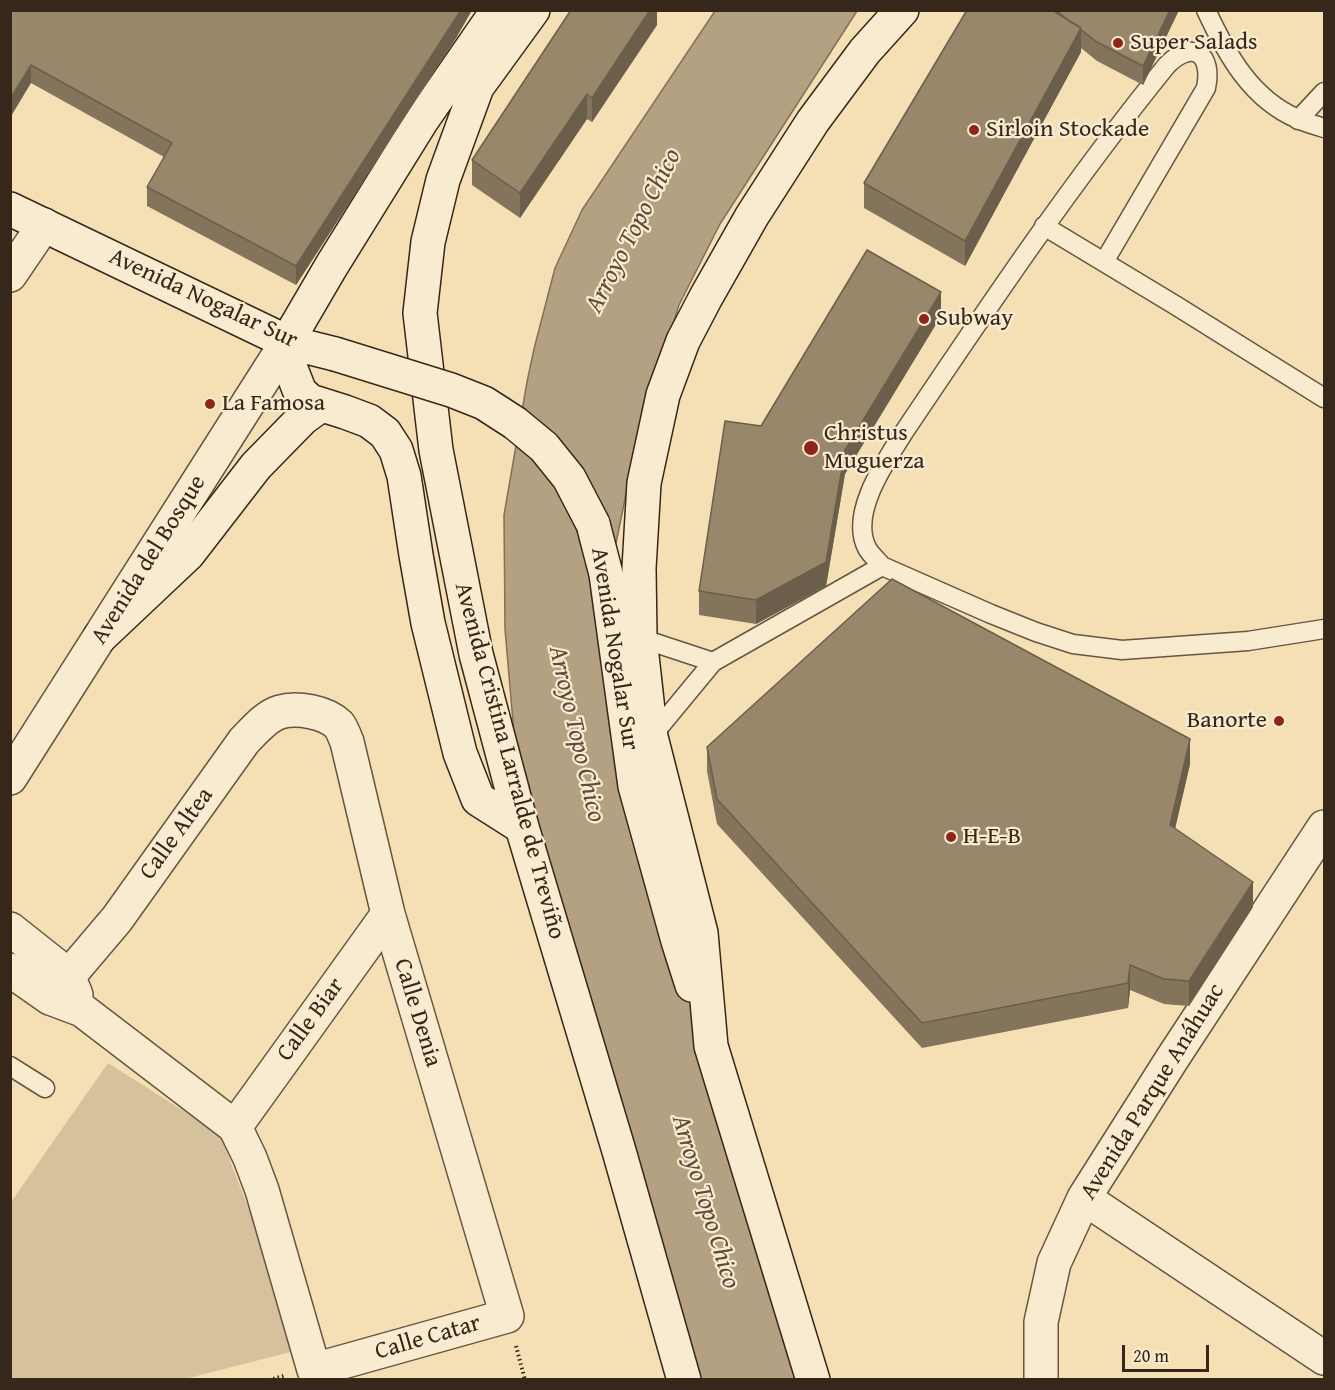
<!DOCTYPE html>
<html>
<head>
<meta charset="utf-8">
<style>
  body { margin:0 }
  #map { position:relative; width:1335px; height:1390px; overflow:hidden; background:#f5e0b6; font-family:"Gentium Book Plus",serif }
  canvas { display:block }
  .frame { position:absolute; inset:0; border:12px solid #36271a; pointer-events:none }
  .scale { position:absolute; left:1122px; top:1345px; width:87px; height:27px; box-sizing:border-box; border:3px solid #36271a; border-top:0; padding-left:8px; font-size:18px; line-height:21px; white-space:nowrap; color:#36271a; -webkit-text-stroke:4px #f8ebd0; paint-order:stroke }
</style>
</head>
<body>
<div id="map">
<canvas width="1335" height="1390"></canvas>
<div class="frame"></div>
<div class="scale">20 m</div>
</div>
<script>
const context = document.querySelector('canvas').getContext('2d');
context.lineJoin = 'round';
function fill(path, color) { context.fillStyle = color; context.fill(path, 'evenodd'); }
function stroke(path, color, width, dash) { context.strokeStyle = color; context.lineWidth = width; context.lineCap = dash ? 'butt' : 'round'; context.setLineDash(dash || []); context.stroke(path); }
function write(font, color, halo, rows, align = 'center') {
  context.font = font + ' "Gentium Book Plus",serif'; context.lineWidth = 4.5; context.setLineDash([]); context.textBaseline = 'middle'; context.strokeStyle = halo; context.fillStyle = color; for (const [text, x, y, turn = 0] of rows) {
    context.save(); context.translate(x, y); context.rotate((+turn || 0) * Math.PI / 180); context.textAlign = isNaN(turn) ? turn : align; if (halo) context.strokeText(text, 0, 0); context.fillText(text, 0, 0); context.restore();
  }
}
fill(new Path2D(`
  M108 1063 220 1134 302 1349 185 1379 11 1380V1202Z`), '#d5c19b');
const water = new Path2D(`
  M715 11H857L720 224 679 305 639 430 600 622 813 1379 684 1380 522 827 505 629 504 515 527 382 534 349 555 268 582 210Z`);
fill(water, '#b4a181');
stroke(water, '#827058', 1.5);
const service = new Path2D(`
  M1206 10C1227 55 1251 99 1298 119 1306 123 1316 125 1324 128
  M1298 120 1324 92
  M1044 226 1175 305 1324 398
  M882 566C877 560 870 554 867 548 849 513 886 461 904 432 988 307 1072 182 1167 65 1193 39 1213 54 1206 88L1104 262
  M640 638 713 662
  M651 737 713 662 882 566 991 614 1036 632 1073 644 1122 650 1248 641 1324 629
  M10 1066 45 1088`);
const minor = new Path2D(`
  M10 275 44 225
  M10 929 68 975 76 995
  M10 970 50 998 82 1010 235 1127 250 1158 262 1190 314 1370 507 1316 388 914 347 742C345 737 342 729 339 725 326 712 297 707 280 712 266 716 254 731 244 741L117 919 50 998
  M235 1127 388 914
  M1084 1198 1324 1358
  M1041 1380V1322L1054 1263 1084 1198 1172 1059 1324 827`);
const tertiary = new Path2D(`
  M10 778 287 342`);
const secondary = new Path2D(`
  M498 10 422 120 332 265 287 342 291 369 300 392 310 401 345 412 369 421 385 433 396 450 404 476 416 555 428 623 460 753 478 799 522 827
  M533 10 477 87 443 180 428 242 420 313 436 450 476 654 522 827 619 1151 684 1380
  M10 209 287 342 335 354
  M593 524 606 574 635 786 678 941 692 985
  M100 637 188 554 256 466 303 418 321 405
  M813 1380 711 1046 701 933 651 737 640 638 639 568 644 483 663 395 683 341 706 297 752 216 813 121 865 51 902 10`);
stroke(service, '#665541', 21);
stroke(minor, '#665541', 36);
stroke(tertiary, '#665541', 36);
stroke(secondary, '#36271a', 36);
stroke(new Path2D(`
  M516 1346 525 1380
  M269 1380 284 1376`), '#36271a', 4, [1.5, 3]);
stroke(service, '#f8ebd0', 18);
stroke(minor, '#f8ebd0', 33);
stroke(tertiary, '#f8ebd0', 33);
stroke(secondary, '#f8ebd0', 33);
const secondaryBridge = new Path2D(`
  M335 354 451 390 484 403 515 423 544 447 569 478 593 524`);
stroke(secondaryBridge, '#36271a', 36, []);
stroke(secondaryBridge, '#f8ebd0', 33);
fill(new Path2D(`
  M10 10H472L456 38 296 285 147 206V187L164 157 31 83Z
  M657 10V25L592 122 587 119 520 218 472 185V160Z
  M967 10H1179L1143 85 1097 61 1081 48V52L965 266 864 208V183Z
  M941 316 845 474 826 586 756 624 699 615V591L761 426Z
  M707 747 1190 764 1175 829 1253 907 1189 1006 1164 1004 1130 990 1128 1008 922 1048 717 824 707 771Z`), '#84745c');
fill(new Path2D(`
  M461 10H472L456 38 296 285V266Z
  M647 10H657V25L592 122V98Z
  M1170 10H1179L1143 85V66Z
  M1081 28V52L965 266V241Z
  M31 65V83L10 118V99Z
  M587 94V119L520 218V193Z
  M941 292V316L845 474 826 586 756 624V600L845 450Z
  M1190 739V764L1170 850V825Z
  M1253 882V907L1189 1006V981Z
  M1130 965V990L1128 1008V983Z`), '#6b5e4b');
const building = new Path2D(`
  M10 10H461L296 266 147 187 172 143 31 65 10 99Z
  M571 10H650L592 98 587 94 520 193 472 160Z
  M967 10H1052L1081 28 965 241 864 183Z
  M1056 10H1170L1143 66 1097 42 1080 29 1081 28 1069 21Z
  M867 250 941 292 845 450 826 562 756 600 699 591 725 421 761 426Z
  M892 579 1190 739 1170 825 1253 882 1189 981 1164 979 1130 965 1128 983 922 1023 717 799 707 747Z`);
fill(building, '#99876b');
stroke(building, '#6b5e4b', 1.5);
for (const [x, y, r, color] of [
  [1118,43,6,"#8f2418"],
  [974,130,6,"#8f2418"],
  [924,319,6,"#8f2418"],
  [210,404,6,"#8f2418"],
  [811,448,8,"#8f2418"],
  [1279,721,6,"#8f2418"],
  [951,837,6,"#8f2418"]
]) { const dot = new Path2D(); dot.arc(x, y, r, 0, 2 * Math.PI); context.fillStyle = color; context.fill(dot); stroke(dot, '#f8ebd0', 2); }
write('24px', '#36271a', '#f8ebd0', [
  ["Super Salads",1130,43],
  ["Sirloin Stockade",986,130],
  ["Subway",936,319],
  ["La Famosa",222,404],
  ["Christus",824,434],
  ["Muguerza",824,462],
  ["Banorte",1267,721,"right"],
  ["H-E-B",963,837]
], 'left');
write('24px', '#36271a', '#f8ebd0', [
  ["Avenida Nogalar Sur",203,299,25],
  ["Avenida del Bosque",149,560,-58],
  ["Avenida Nogalar Sur",614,649,81],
  ["Avenida Cristina Larralde de Treviño",509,761,75],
  ["Calle Altea",177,834,-54],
  ["Calle Denia",417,1013,73],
  ["Calle Biar",311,1020,-54],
  ["Avenida Parque Anáhuac",1153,1092,-58],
  ["Calle Catar",428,1338,-16]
]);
write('italic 26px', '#5c4c39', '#f8ebd0', [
  ["Arroyo Topo Chico",634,231,-63],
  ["Arroyo Topo Chico",576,734,77],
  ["Arroyo Topo Chico",705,1202,73]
]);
</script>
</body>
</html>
